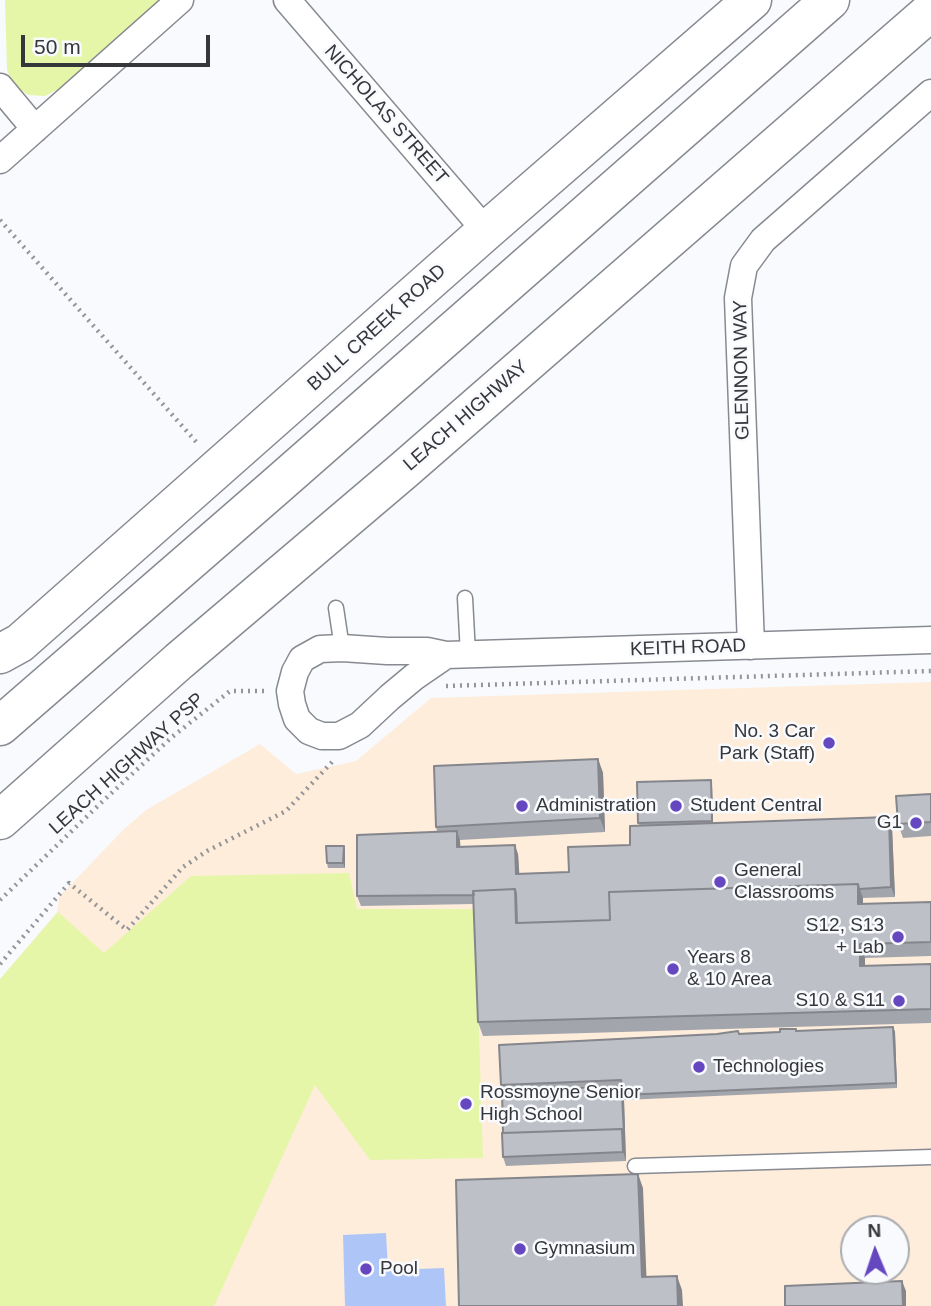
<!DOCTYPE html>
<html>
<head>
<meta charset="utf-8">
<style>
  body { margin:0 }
  #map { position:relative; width:931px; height:1306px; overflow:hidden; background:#f8fafe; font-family:Helvetica,sans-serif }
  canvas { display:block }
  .north { position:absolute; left:840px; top:1215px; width:70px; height:70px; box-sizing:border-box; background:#f8fafe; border:2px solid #aaacb0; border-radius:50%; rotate:358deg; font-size:19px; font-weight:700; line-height:28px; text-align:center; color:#36373a }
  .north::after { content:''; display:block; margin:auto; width:24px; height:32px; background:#6547c0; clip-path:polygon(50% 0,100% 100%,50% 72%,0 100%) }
  .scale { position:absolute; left:21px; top:35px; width:189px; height:32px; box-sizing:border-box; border:4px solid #36373a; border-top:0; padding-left:9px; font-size:21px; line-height:24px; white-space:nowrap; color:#36373a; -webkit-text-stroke:5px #f8fafe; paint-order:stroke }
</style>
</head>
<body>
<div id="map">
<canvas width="931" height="1306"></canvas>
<div class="north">N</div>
<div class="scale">50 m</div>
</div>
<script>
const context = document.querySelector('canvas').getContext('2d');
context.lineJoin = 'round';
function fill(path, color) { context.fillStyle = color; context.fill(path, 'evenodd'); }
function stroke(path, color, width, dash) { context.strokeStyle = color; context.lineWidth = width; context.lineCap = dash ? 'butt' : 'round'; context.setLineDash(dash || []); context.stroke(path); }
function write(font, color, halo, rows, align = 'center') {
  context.font = font + ' Helvetica,sans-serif'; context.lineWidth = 5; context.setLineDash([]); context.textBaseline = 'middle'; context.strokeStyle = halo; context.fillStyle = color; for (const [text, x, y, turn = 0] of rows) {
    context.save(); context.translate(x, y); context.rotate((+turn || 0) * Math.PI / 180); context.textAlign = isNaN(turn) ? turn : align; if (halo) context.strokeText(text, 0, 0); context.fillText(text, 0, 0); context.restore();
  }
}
fill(new Path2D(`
  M931 682V1306H108L0 979 57 912 59 897 123 830 146 810 260 744 296 774 356 761 431 698ZM854 1229H896V1271H854Z`), '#feeddb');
fill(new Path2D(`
  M5 0H160L59 89 45 96 28 95 13 85 7 70Z
  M349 873 357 909H475L483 1158 370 1160 315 1085 214 1306H0V979L58 912 104 953 191 876Z`), '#e5f6a9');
fill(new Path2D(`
  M386 1233 388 1270 444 1268 446 1306H345L343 1235Z`), '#aec6f7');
const lane = new Path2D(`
  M465 598 468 654
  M336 608 342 648
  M635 1166 931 1157`);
const street = new Path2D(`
  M287 0 486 231
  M0 87 35 129
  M0 160 180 0
  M751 646 738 298 744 266 763 240 931 93
  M446 655 414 677 390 697 360 725 339 736H322L309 731 297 719 292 704 290 691 295 672 302 659 320 649 342 648 387 651H427L446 655 931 640`);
const secondary = new Path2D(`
  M0 654 20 643 486 231 752 0`);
const highway = new Path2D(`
  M0 726 274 488 830 0
  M0 820 179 661 404 470 931 11`);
stroke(lane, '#888a91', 17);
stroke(street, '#888a91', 29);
stroke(secondary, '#888a91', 41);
stroke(highway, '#888a91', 41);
stroke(new Path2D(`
  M0 220 198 444
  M446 686 931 671
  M0 900 103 801 172 737 230 691H268
  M0 964 69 883 127 930 183 867 207 851 286 811 332 762`), '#939598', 4.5, [2, 5]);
stroke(lane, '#fff', 14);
stroke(street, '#fff', 26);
stroke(secondary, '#fff', 38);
stroke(highway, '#fff', 38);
fill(new Path2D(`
  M598 759 603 773 605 832 460 840V847L518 854 519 874 569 872 630 845 639 825 638 823 711 780 712 785 713 823 892 827 895 897 863 898V904L931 902V956L865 958V966L931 964V1023L483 1036 478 1022 474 904 361 906 357 896 437 831 436 827Z
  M931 794V836L903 838 898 824Z
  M344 846 345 851V868H328L327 863Z
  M893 1027 895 1032 897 1088 624 1100 626 1161 506 1166 503 1157 622 1086V1085L502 1090 501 1085 717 1034 738 1031 739 1033Z`), '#a3a5ac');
fill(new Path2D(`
  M598 759 603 773 605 832 600 818Z
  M711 780 712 785 713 826 712 821Z
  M889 817 892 827 895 897 891 887Z
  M457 831 460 840 461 856 457 847Z
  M515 845 518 854 520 883 516 874Z
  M344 846 345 851V868L343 863Z
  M858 884 863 898V918L858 904Z
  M860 944 865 958V980L860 966Z
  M893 1027 895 1032 897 1088 896 1083Z
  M622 1095 624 1100 626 1161 623 1152Z
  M638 1174 643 1188 647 1291 642 1277Z
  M677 1276 682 1290 683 1306H678Z
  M902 1281 906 1291V1306H903Z`), '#85868c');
const building = new Path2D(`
  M598 759 600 818 436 827 434 766Z
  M711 780 712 821 638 823 637 782Z
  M931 794V822L898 824 896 796Z
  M889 817 891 887 859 889 858 884 609 892 610 920 517 923 516 894 515 889 473 891 474 895 357 896V835L457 831V847L515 845 516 874 569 872 568 847 630 845V826Z
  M326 846H344L343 863H327Z
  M858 884V904L931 902V942L860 944V966L931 964V1009L478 1022 473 891 515 889 516 923 610 920 609 892Z
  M893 1027 896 1083 622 1095 624 1134 622 1129 503 1133 502 1091 622 1086 621 1080 501 1085 499 1045 717 1034 738 1031 739 1034 780 1032V1029H796V1031Z
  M622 1129 623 1152 503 1157 502 1133Z
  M638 1174 642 1277 677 1276 678 1306H459L456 1180Z
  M902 1281 903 1306H785V1286Z`);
fill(building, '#bec0c8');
stroke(building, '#85868c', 2);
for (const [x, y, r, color] of [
  [829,743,7,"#6547c0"],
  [522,806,7,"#6547c0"],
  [676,806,7,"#6547c0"],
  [916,823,7,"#6547c0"],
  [720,882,7,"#6547c0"],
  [898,937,7,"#6547c0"],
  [673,969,7,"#6547c0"],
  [899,1001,7,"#6547c0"],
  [699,1067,7,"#6547c0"],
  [466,1104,7,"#6547c0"],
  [520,1249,7,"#6547c0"],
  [366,1269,7,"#6547c0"]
]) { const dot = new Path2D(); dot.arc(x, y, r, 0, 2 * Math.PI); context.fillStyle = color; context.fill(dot); stroke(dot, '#f8fafe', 2.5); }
write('19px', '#36373a', '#f8fafe', [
  ["NICHOLAS STREET",386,115,49],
  ["BULL CREEK ROAD",377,328,-42],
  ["GLENNON WAY",742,370,-91],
  ["LEACH HIGHWAY",466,416,-41],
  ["KEITH ROAD",688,648,-2],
  ["LEACH HIGHWAY PSP",127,764,-42]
]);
write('19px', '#36373a', '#f8fafe', [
  ["No. 3 Car",815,732,"right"],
  ["Park (Staff)",815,754,"right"],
  ["Administration",536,806],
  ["Student Central",690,806],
  ["G1",902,823,"right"],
  ["General",734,871],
  ["Classrooms",734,893],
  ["S12, S13",884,926,"right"],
  ["+ Lab",884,948,"right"],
  ["Years 8",687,958],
  ["& 10 Area",687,980],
  ["S10 & S11",885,1001,"right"],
  ["Technologies",713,1067],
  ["Rossmoyne Senior",480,1093],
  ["High School",480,1115],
  ["Gymnasium",534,1249],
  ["Pool",380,1269]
], 'left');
</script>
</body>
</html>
